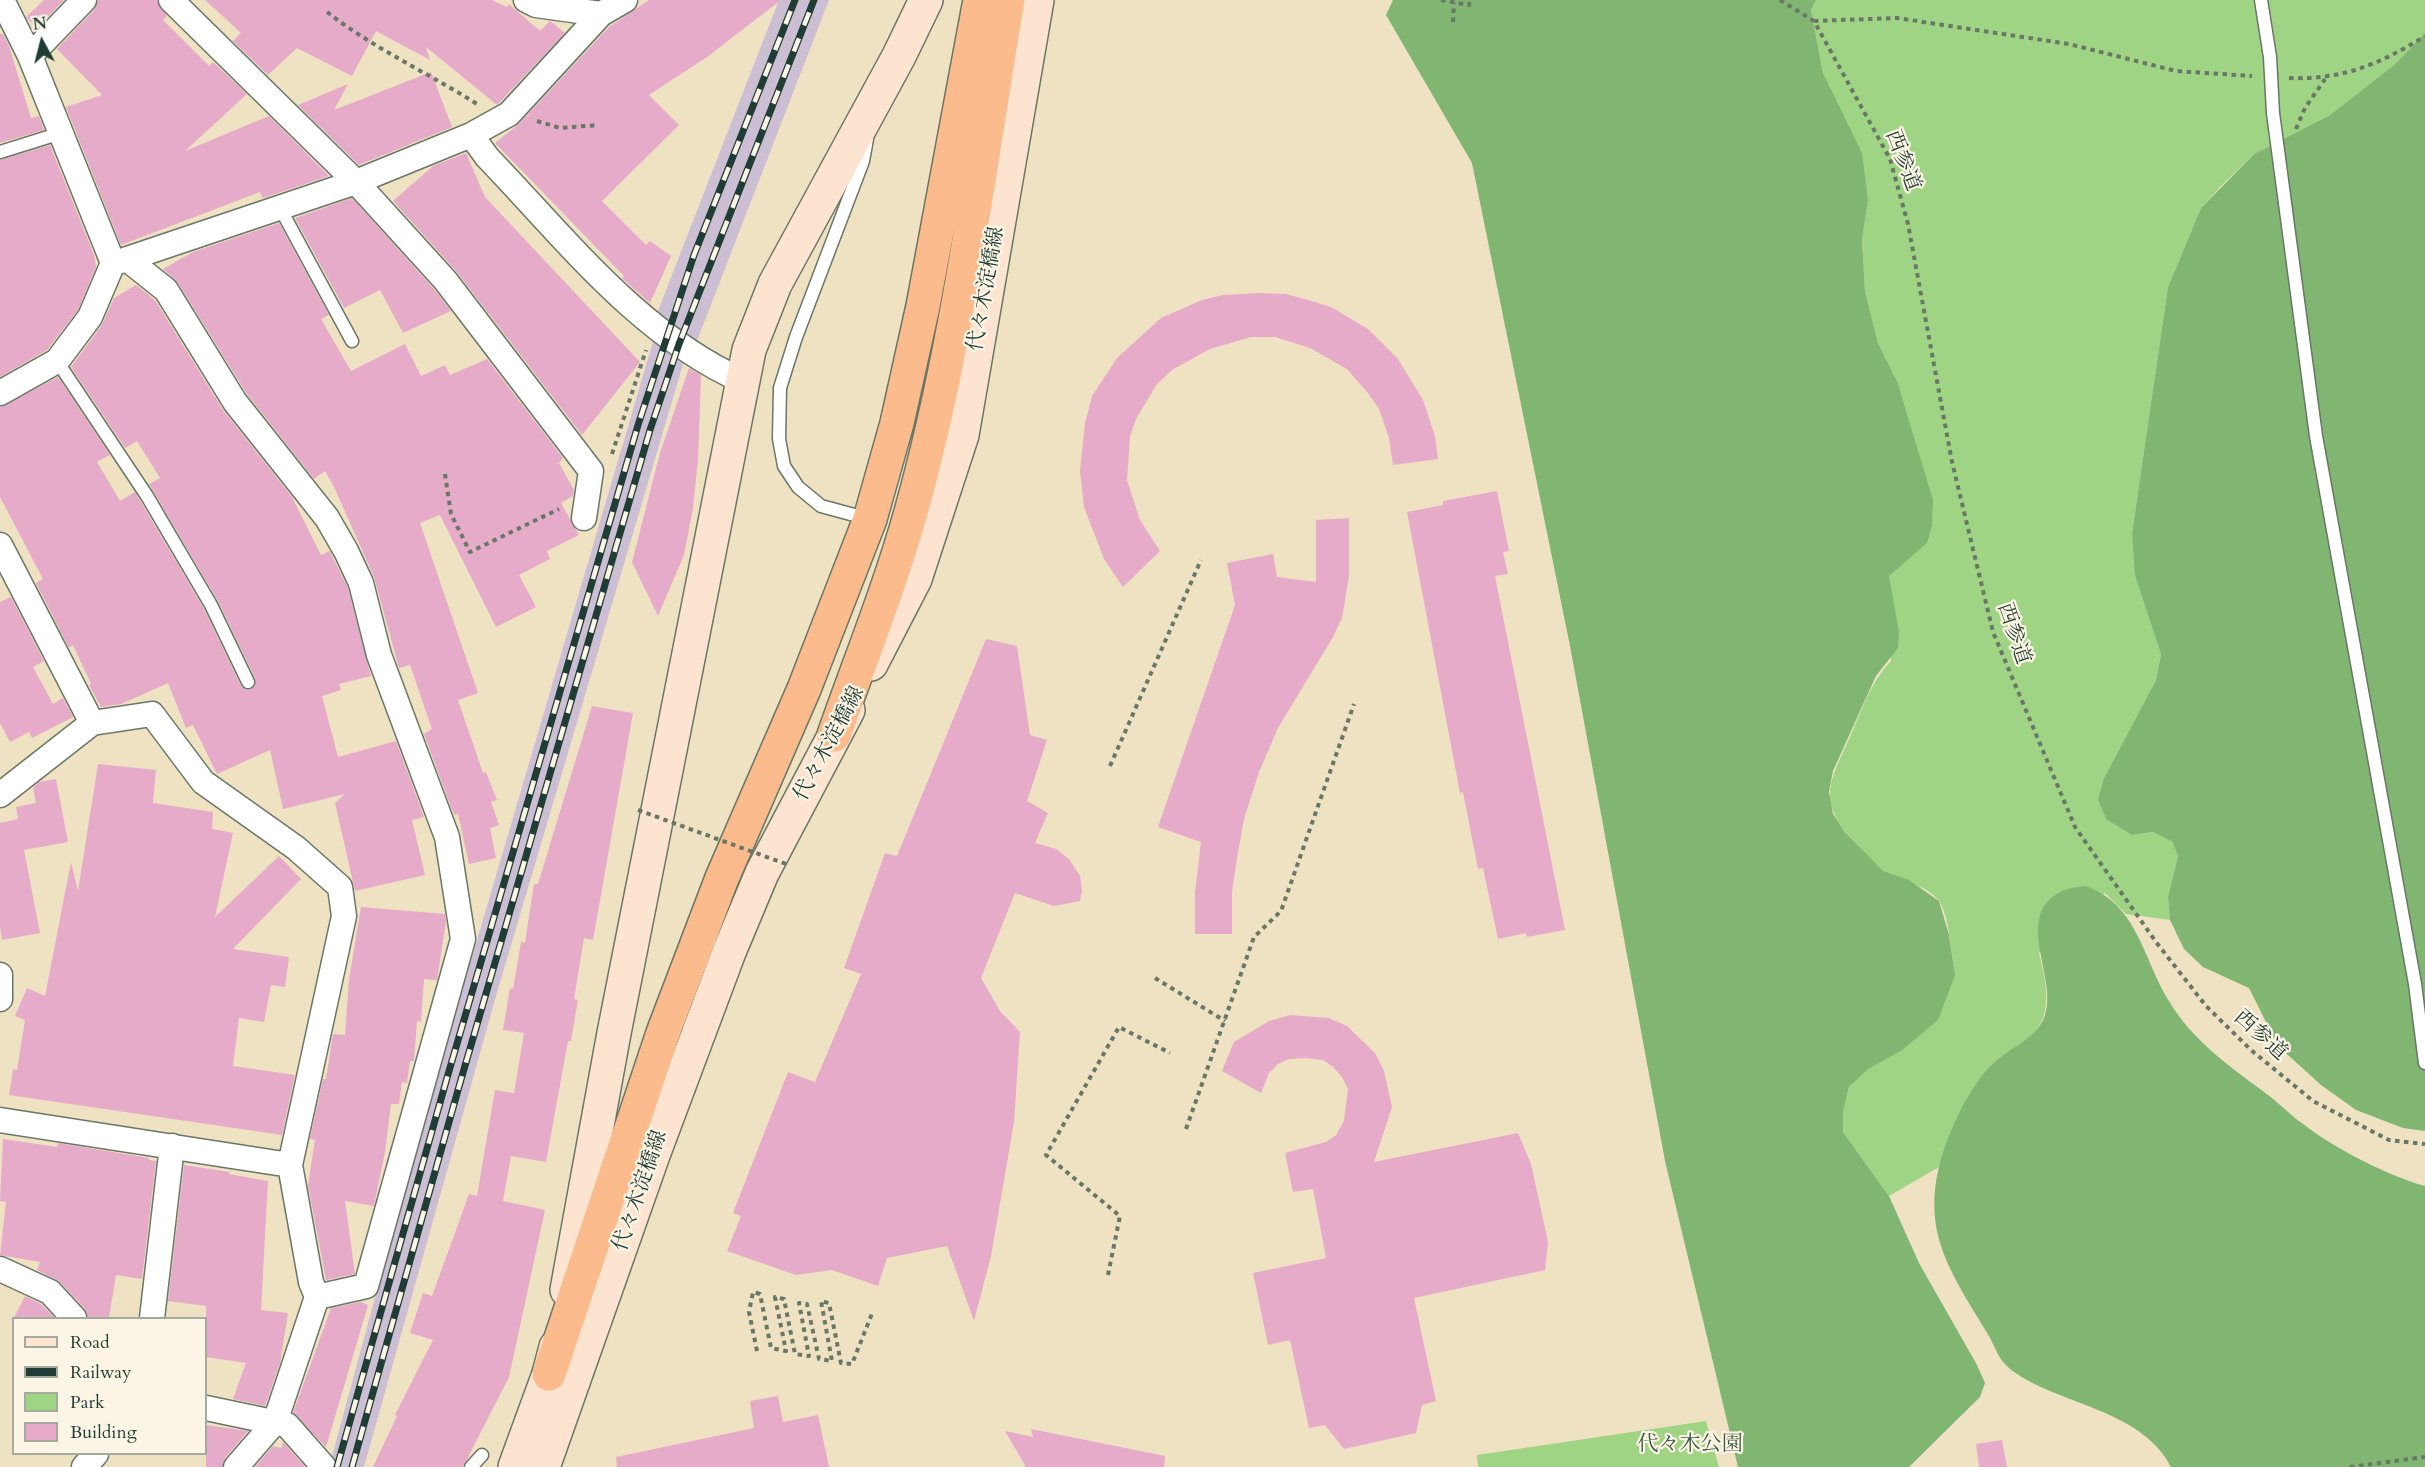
<!DOCTYPE html>
<html>
<head>
<meta charset="utf-8">
<style>
  body { margin:0 }
  #map { position:relative; width:2425px; height:1467px; overflow:hidden; background:#efe2c3; font-family:Cardo,serif }
  canvas { display:block }
  .legend { position:absolute; left:12px; top:1317px; width:195px; height:138px; box-sizing:border-box; background:#fcf5e5; border:2px solid #a4ab9e; margin:0; padding:8px 10px; list-style:none; font-size:18px; color:#1f3d34 }
  .legend li { display:flex; align-items:center; gap:12px; height:30px }
  .legend b { width:30px; border:2px solid #a4ab9e }
  .north { position:absolute; left:12px; top:12px; width:60px; height:60px; -webkit-text-stroke:4px #fcf5e5; paint-order:stroke; rotate:353deg; font-size:16px; font-weight:700; line-height:24px; text-align:center; color:#1f3d34 }
  .north::after { content:''; display:block; margin:auto; width:21px; height:27px; background:#1f3d34; clip-path:polygon(50% 0,100% 100%,50% 72%,0 100%) }
</style>
</head>
<body>
<div id="map">
<canvas width="2425" height="1467"></canvas>
<ul class="legend">
<li><b style="height:8px;background:#fde4d1"></b>Road</li>
<li><b style="height:8px;background:#1f3d34"></b>Railway</li>
<li><b style="height:16px;background:#a0d485"></b>Park</li>
<li><b style="height:16px;background:#e5abc9"></b>Building</li>
</ul>
<div class="north">N</div>
</div>
<script>
const context = document.querySelector('canvas').getContext('2d');
context.lineJoin = 'round';
function fill(path, color) { context.fillStyle = color; context.fill(path, 'evenodd'); }
function stroke(path, color, width, dash) { context.strokeStyle = color; context.lineWidth = width; context.lineCap = dash ? 'butt' : 'round'; context.setLineDash(dash || []); context.stroke(path); }
function write(font, color, halo, rows, align = 'center') {
  context.font = font + ' Cardo,"Noto Serif JP",serif'; context.lineWidth = 4.5; context.setLineDash([]); context.textBaseline = 'middle'; context.strokeStyle = halo; context.fillStyle = color; for (const [text, x, y, turn = 0] of rows) {
    context.save(); context.translate(x, y); context.rotate((+turn || 0) * Math.PI / 180); context.textAlign = isNaN(turn) ? turn : align; if (halo) context.strokeText(text, 0, 0); context.fillText(text, 0, 0); context.restore();
  }
}
fill(new Path2D(`
  M779 0H829L695 346 656 316Z
  M654 338 684 361 496 996 364 1467H333L330 1464 410 1168Z`), '#ccbed3');
fill(new Path2D(`
  M1816 0H2425V33L2394 65 2330 115 2254 154 2222 185 2201 208 2168 287 2132 533 2161 654 2156 680 2104 778 2107 820 2132 835 2153 832 2172 840 2178 856 2168 897 2170 920 2126 914 2105 893 2039 953C2046 980 2055 1018 2028 1038 2018 1046 2004 1053 1995 1062 1966 1092 1952 1129 1939 1167L1889 1196 1843 1132V1112L1849 1087 1868 1068 1901 1051 1954 968C1951 951 1949 915 1939 901 1927 884 1898 881 1883 871 1873 864 1865 853 1857 844 1810 798 1835 775 1855 725 1865 701 1873 680 1891 661L1889 576 1895 569 1897 381 1878 343 1865 291 1862 240 1868 200 1838 107 1823 73 1811 10Z
  M1706 1421 1719 1467H1478L1477 1455Z`), '#a0d485');
fill(new Path2D(`
  M1393 0H1816L1811 10 1823 73 1862 153 1868 200 1862 240 1865 291 1878 343 1897 381 1933 500 1932 526 1927 543 1889 576 1899 632 1898 648 1876 676 1865 700 1833 771 1829 792 1833 814 1845 832 1883 871 1909 880 1939 901 1949 935 1955 975 1938 1020 1901 1051 1868 1069 1849 1087 1843 1112V1132L1889 1196 1919 1263 1977 1365 1985 1383 1980 1397 1909 1467H1738L1665 1161 1570 646 1472 163 1386 15Z
  M2425 33V1131L2403 1128 2356 1110 2321 1085 2278 1046 2249 988 2203 967 2184 949 2170 920 2168 897 2178 856 2172 841 2153 832 2132 835 2107 820 2098 800 2104 778 2156 680 2161 654 2135 575 2132 533 2168 287 2201 208 2254 154 2330 115 2394 65Z
  M2086 886C2138 905 2143 959 2169 1001 2192 1040 2229 1066 2264 1092 2278 1102 2289 1114 2303 1124 2334 1148 2388 1176 2425 1186V1467H2171C2145 1415 2074 1406 2027 1380 2020 1376 2010 1370 2005 1364 1998 1357 1994 1345 1989 1336 1970 1304 1942 1264 1936 1226 1933 1207 1934 1186 1939 1167 1947 1134 1970 1083 1996 1061 2013 1046 2038 1037 2045 1015 2058 977 2013 917 2060 892 2067 888 2078 887 2086 886Z`), '#80b672');
fill(new Path2D(`
  M44 0H64L37 28 26 17Z
  M98 0H157L167 16 163 20 209 66 213 62 247 94 185 151 269 116 329 176 263 198 260 192 121 245 66 107 102 95 57 49 94 10Z
  M205 0H492L507 7 509 4 540 31 550 21 565 33 497 105 426 47 430 60 376 31 352 76 297 48 268 75 233 41 241 33Z
  M649 0H781L707 57 649 95 679 125 602 201 646 245 650 241 671 256 650 303 622 278 624 276 495 143 519 124 609 27Z
  M0 34H3L9 46 31 118 39 116 44 130 0 143Z
  M431 72 452 127 359 165 298 105 348 84 334 110Z
  M50 145 94 255 96 267 78 310 47 350 0 377V160Z
  M466 153 485 197 640 362 582 435 456 271 393 201 433 166Z
  M352 198 434 289 451 311 403 333 380 290 344 308 295 218Z
  M279 223 329 315 321 319 351 371 405 344 421 376 445 365 450 375 487 359 563 458 559 463 574 490 573 496 561 503 579 535 547 551 550 559 519 575 536 607 496 627 440 515 420 523 478 693 458 700 483 773 486 772 497 800 491 802 499 825 490 828 496 858 469 864 458 814 455 815 452 810 424 734 432 729 410 665 399 668 374 577 334 487 325 471 314 479 247 394 178 283 163 269 193 252Z
  M136 285 155 300 223 410 292 497 321 555 330 551 333 558 348 588 371 676 339 684 341 690 322 696 338 757 396 741 424 817 412 820 425 875 355 891 335 803 345 794 283 809 270 750 217 774 193 725 186 728 168 683 121 704 101 707 89 685 91 684 73 645 69 648 36 583 43 579 0 497V407L58 377 110 455 97 462 120 501 135 492 204 609 241 686 248 690 255 686V678L218 601 149 484 160 478 137 441 125 448 71 367 102 325 114 298Z
  M1259 293 1286 294 1308 300 1331 307 1368 329 1398 359 1423 400 1435 436 1438 459 1393 465 1389 438 1379 409 1367 392 1347 369 1310 348 1275 337H1251L1210 349 1172 370 1157 384 1136 419 1130 437 1127 480 1140 520 1160 551 1123 587 1104 559 1084 507 1080 471 1085 423 1092 396 1117 358 1161 318 1202 300 1223 295Z
  M689 368 701 375 698 460 693 508 684 555 658 616 632 562 660 453Z
  M1497 491 1509 551 1503 552 1508 574 1495 576 1565 930 1527 937 1526 933 1498 939 1483 868 1478 869 1463 792 1460 793 1407 512 1443 505V501Z
  M1349 518V576L1342 618 1333 637 1278 728 1259 772 1244 819 1237 858 1232 892V934H1195V892L1201 842 1158 827 1235 605 1227 563 1273 554 1277 577 1316 582V520Z
  M11 597 44 661 33 667 53 704 63 698 73 717 32 738 29 732 10 742 0 723V602Z
  M986 639 1017 646 1030 735 1047 740 1027 801 1048 813 1035 843 1056 849 1069 859 1080 876 1082 891 1080 901 1054 906 1015 893 981 978 1000 1011 1020 1032 1014 1122 991 1256 974 1321 947 1246 887 1258 878 1286 832 1270 796 1275 727 1251 741 1216 733 1213 788 1072 815 1082 861 974 844 968 885 853 897 856Z
  M592 706 633 713 593 940 584 938 574 999 578 1000 571 1041H568L546 1162 511 1156 503 1201 545 1210 509 1377 463 1467H373L397 1416 395 1415 433 1340 410 1333 423 1293 432 1296 469 1194 477 1196 495 1090 514 1093 524 1033 503 1030 510 988 513 989 521 942 525 943 534 884H538Z
  M98 764 156 770 153 803 213 812 212 829 233 833 215 917 279 856 301 879 233 949 289 957 285 987 271 985 264 1022 239 1018 233 1066 295 1075 282 1135 9 1095 13 1069 17 1070 25 1020 15 1016 27 988 45 996 71 862 78 891Z
  M56 779 68 842 24 850 40 933 2 940 0 927V823L18 819 16 807 36 803 33 788 39 782Z
  M361 907 445 914 446 922 437 980 424 979 421 1022 417 1021 414 1061H410L407 1083 402 1082 399 1104H391L385 1152 374 1206 345 1201 355 1274 326 1280 308 1185 315 1140 310 1139 323 1079H326L333 1034 345 1035 349 979Z
  M1290 1015 1329 1018 1347 1026 1375 1053 1384 1071 1392 1107 1374 1162 1518 1133 1531 1164 1548 1242 1545 1270 1414 1298 1436 1401 1422 1405 1416 1433 1344 1449 1325 1425 1309 1428 1290 1340 1268 1345 1253 1273 1326 1258 1313 1189 1293 1192 1285 1153 1326 1142 1336 1135 1344 1121 1348 1089 1342 1077 1333 1067 1323 1060 1305 1058 1289 1059 1278 1064 1269 1073 1261 1093 1222 1071 1234 1042 1269 1021Z
  M3 1139 57 1147 58 1143 149 1158V1160L156 1161 142 1279 116 1275 109 1318H88L84 1308 60 1282 37 1270 40 1262 0 1255 6 1202 0 1201Z
  M184 1165 230 1172 229 1174 268 1181 261 1310 288 1313 280 1363 265 1406 233 1399 246 1363 206 1357V1306L168 1301Z
  M25 1296 41 1304 55 1318H14Z
  M361 1302 368 1305 326 1447 293 1413 331 1308Z
  M778 1396 783 1422 818 1415 829 1467H617L616 1457 754 1428 750 1401Z
  M206 1425 248 1431 225 1458 222 1467H206Z
  M1031 1429 1165 1456 1164 1467H1026L1005 1431 1033 1437Z
  M2002 1440 2007 1467H1979L1976 1444Z
  M283 1442 305 1467H255L273 1446 281 1448Z`), '#e5abc9');
const lane = new Path2D(`
  M2261 0 2270 57 2273 113 2316 436 2415 984 2425 1063
  M867 139 863 161 796 337 780 388 779 439 784 466 798 487 821 506 869 519
  M0 152 61 133
  M280 208 352 341
  M57 361 147 496 211 605 248 682
  M471 1467 482 1455`);
const street = new Path2D(`
  M171 0 356 182 445 280 591 471 584 518
  M526 0 536 5 601 14
  M30 56 84 0
  M471 135 487 157C564 237 639 335 743 381
  M127 259 166 290 235 402 327 518 346 551 361 583 379 655 447 837 463 939 366 1286 317 1297
  M118 262 356 182 471 135 509 114 601 14 625 0
  M0 393 57 361 90 317 113 263 30 56 2 0
  M0 545 92 723
  M0 795 92 723 152 714 203 782 296 848 340 887 344 916 290 1165 311 1282 317 1297 275 1422 236 1467
  M0 975V999
  M0 1120 290 1165
  M0 1269 50 1292 74 1318
  M152 1318 172 1146
  M206 1408 287 1425 324 1467
  M84 1467 96 1454`);
const secondary = new Path2D(`
  M871 664 915 579 962 435 1037 0
  M567 1290 614 1033 749 350 775 284 899 56 926 0
  M515 1467 549 1374 556 1347
  M543 1467 653 1155 729 952 762 873 848 710`);
const highway = new Path2D(`
  M834 735C860 661 890 587 911 512 958 345 979 170 1008 0
  M549 1374 663 1033 722 878 804 689 870 519 897 423 923 306 980 0`);
stroke(lane, '#687766', 15);
stroke(street, '#687766', 27);
stroke(secondary, '#687766', 36);
stroke(highway, '#687766', 36);
stroke(new Path2D(`
  M1441 0 1469 5 1470 0
  M1780 0 1814 21 1890 159 1908 224 1952 462 1993 632 2075 827 2156 942 2206 1006 2251 1050 2313 1101 2389 1140 2425 1144
  M327 12C373 48 428 73 477 104
  M1814 21 1897 18 2069 44 2176 71 2252 76
  M1453 22 1454 3
  M2289 78C2343 80 2380 64 2425 36
  M537 121 560 128 598 125
  M2296 129 2305 108 2325 79
  M612 454 646 350
  M445 474 451 514 470 552 559 509
  M1110 766 1201 560
  M1155 978 1225 1021
  M1186 1129 1254 937 1281 911 1354 704
  M1108 1275 1120 1216 1046 1155 1119 1027 1170 1053
  M757 1351 749 1312 753 1292 760 1294 771 1348 786 1351 775 1297 784 1299 795 1354 809 1356 799 1303 807 1304 819 1359 832 1361 821 1301 829 1303 841 1363 852 1364 873 1311
  M2350 1467 2425 1457`), '#687766', 4, [4.5, 4.5]);
stroke(lane, '#fff', 12);
stroke(street, '#fff', 24);
stroke(secondary, '#fde4d1', 33);
stroke(highway, '#fbbb8d', 33);
const rail = new Path2D(`
  M337 1467 447 1078 638 425 694 255 795 0
  M352 1467 460 1083 650 430 679 344 814 0`);
stroke(rail, '#1f3d34', 7);
stroke(rail, '#fcf5e5', 4.5, [14]);
stroke(new Path2D(`
  M638 810 786 864`), '#687766', 4, [4.5, 4.5]);
write('21px', '#1f3d34', '#fcf5e5', [
  ["西参道",1902,161,69],
  ["代々木淀橋線",987,289,-80],
  ["西参道",2013,634,71],
  ["代々木淀橋線",830,744,-62],
  ["西参道",2260,1036,42],
  ["代々木淀橋線",641,1191,-71]
]);
write('21px', '#395b44', '#fcf5e5', [
  ["代々木公園",1690,1445]
]);
</script>
</body>
</html>
